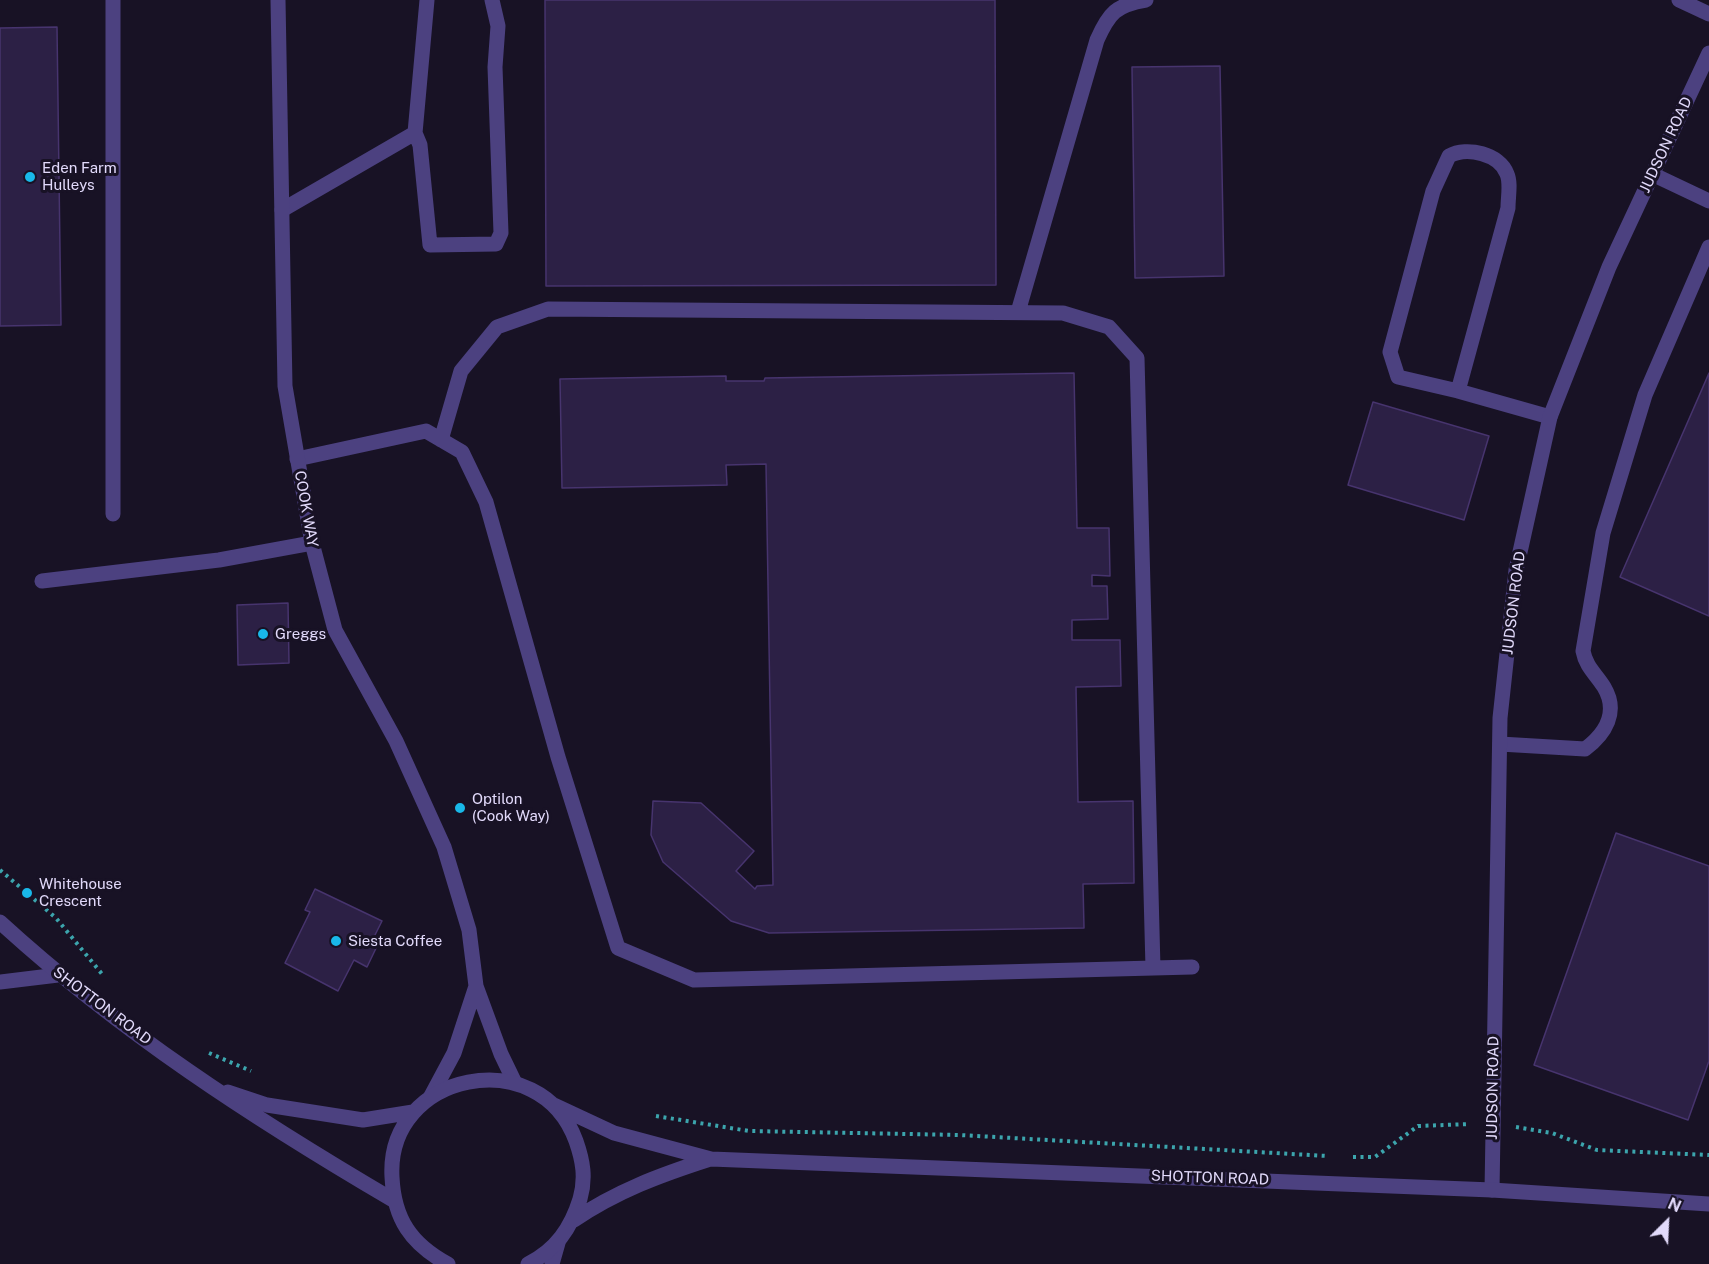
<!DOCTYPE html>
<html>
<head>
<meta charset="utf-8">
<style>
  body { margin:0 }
  #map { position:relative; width:1709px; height:1264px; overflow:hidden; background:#181225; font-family:"Public Sans",sans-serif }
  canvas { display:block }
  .north { position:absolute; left:1637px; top:1192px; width:60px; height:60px; -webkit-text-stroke:4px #181225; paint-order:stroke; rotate:24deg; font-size:16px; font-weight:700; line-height:24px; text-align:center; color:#e2dafb }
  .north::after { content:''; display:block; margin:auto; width:21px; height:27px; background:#e2dafb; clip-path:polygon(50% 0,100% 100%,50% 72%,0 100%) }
</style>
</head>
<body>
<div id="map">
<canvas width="1709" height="1264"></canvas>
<div class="north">N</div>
</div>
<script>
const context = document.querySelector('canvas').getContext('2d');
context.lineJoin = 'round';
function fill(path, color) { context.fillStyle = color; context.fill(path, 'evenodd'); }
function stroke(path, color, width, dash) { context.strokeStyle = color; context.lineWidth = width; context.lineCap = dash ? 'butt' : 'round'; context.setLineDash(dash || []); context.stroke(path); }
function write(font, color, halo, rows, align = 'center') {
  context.font = font + ' "Public Sans",sans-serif'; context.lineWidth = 6; context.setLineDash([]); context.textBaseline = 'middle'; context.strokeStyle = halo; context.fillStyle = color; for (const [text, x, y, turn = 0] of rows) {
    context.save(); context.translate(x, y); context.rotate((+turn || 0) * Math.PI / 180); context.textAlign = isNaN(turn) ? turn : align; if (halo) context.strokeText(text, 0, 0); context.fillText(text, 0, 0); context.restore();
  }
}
const building = new Path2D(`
  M545 0H995L996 285 546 286Z
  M57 27 61 325 0 326V28Z
  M1220 66 1224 276 1135 278 1132 67Z
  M1074 373 1077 528H1109L1110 576 1092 575V586H1107L1108 619 1072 620V640H1120L1121 686 1076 687 1078 802 1133 801 1134 883 1083 884 1084 928 769 933 731 921 663 862 651 835 653 801 701 803 754 851 736 871 755 889 757 886 773 885 766 464 726 465 727 485 562 488 560 379 726 376V381H764L765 378Z
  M1709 373V616L1620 577Z
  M1373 402 1489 436 1464 520 1348 485Z
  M288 603 289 663 238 665 237 605Z
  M1616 833 1709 866V1061L1688 1120 1534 1065Z
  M315 889 382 921 373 939 379 942 367 967 354 960 338 991 285 963 310 912 305 910Z`);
fill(building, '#2c2045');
stroke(building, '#47346e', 1.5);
stroke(new Path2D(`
  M0 870 56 918 102 974
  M209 1053 251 1071
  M656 1116 749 1131 960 1135 1327 1156
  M1516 1127 1552 1133 1597 1150 1709 1155
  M1353 1157H1375L1418 1126 1470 1124`), '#3ca5ad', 4, [3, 4.5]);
stroke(new Path2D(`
  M427 0 415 133 420 145 430 245 496 244 501 233 495 67 498 26 492 0
  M1679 0 1709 14
  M1652 174 1709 201
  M282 210 415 133
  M1018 312 1097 40C1109 13 1116 5 1146 0
  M1458 391 1398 377 1390 352 1433 191 1449 156C1467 146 1500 154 1507 174 1511 183 1508 197 1508 208L1458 391 1550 417
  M441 440 461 371 497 327 548 309 1063 313 1109 327 1137 358 1153 968
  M297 459 426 431 462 452 486 502 558 757 618 948 694 980 1192 967
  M113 514V0
  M42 581 219 560 312 543
  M1500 744 1585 749C1605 734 1619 712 1604 687 1596 674 1586 667 1583 651L1603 533 1645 395 1709 247`), '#4c4180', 15);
stroke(new Path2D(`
  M278 0 285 386 312 543 335 630 396 741 444 847 469 930 476 986 501 1054 515 1083
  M0 982 58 975
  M431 1096 454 1053 476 986
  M1492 1190 1500 718 1516 570 1550 417 1609 267 1709 53
  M552 1264 558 1243`), '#4c4180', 15);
stroke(new Path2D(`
  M0 922C119 1031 255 1119 393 1200
  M228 1092 267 1105 363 1120 413 1112
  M554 1105 614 1133 711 1159 1492 1190 1709 1204
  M574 1220C617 1191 660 1175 710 1159
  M448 1264C411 1244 394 1219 392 1177 386 1072 540 1041 576 1141 583 1161 586 1178 580 1199 571 1228 556 1250 528 1264`), '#4c4180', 15);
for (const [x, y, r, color] of [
  [30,177,6,"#19b8e9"],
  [263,634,6,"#19b8e9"],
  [460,808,6,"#19b8e9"],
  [27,893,6,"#19b8e9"],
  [336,941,6,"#19b8e9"]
]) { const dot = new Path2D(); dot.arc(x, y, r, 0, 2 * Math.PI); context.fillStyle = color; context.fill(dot); stroke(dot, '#181225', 2); }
write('15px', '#e2dafb', '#181225', [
  ["JUDSON ROAD",1666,145,-65],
  ["COOK WAY",306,509,80],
  ["JUDSON ROAD",1514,603,-83],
  ["SHOTTON ROAD",102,1006,37],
  ["JUDSON ROAD",1493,1088,-89],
  ["SHOTTON ROAD",1210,1178,2]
]);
write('15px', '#e2dafb', '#181225', [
  ["Eden Farm",42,168],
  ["Hulleys",42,185],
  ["Greggs",275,634],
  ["Optilon",472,799],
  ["(Cook Way)",472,816],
  ["Whitehouse",39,884],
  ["Crescent",39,901],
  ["Siesta Coffee",348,941]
], 'left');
</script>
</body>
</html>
